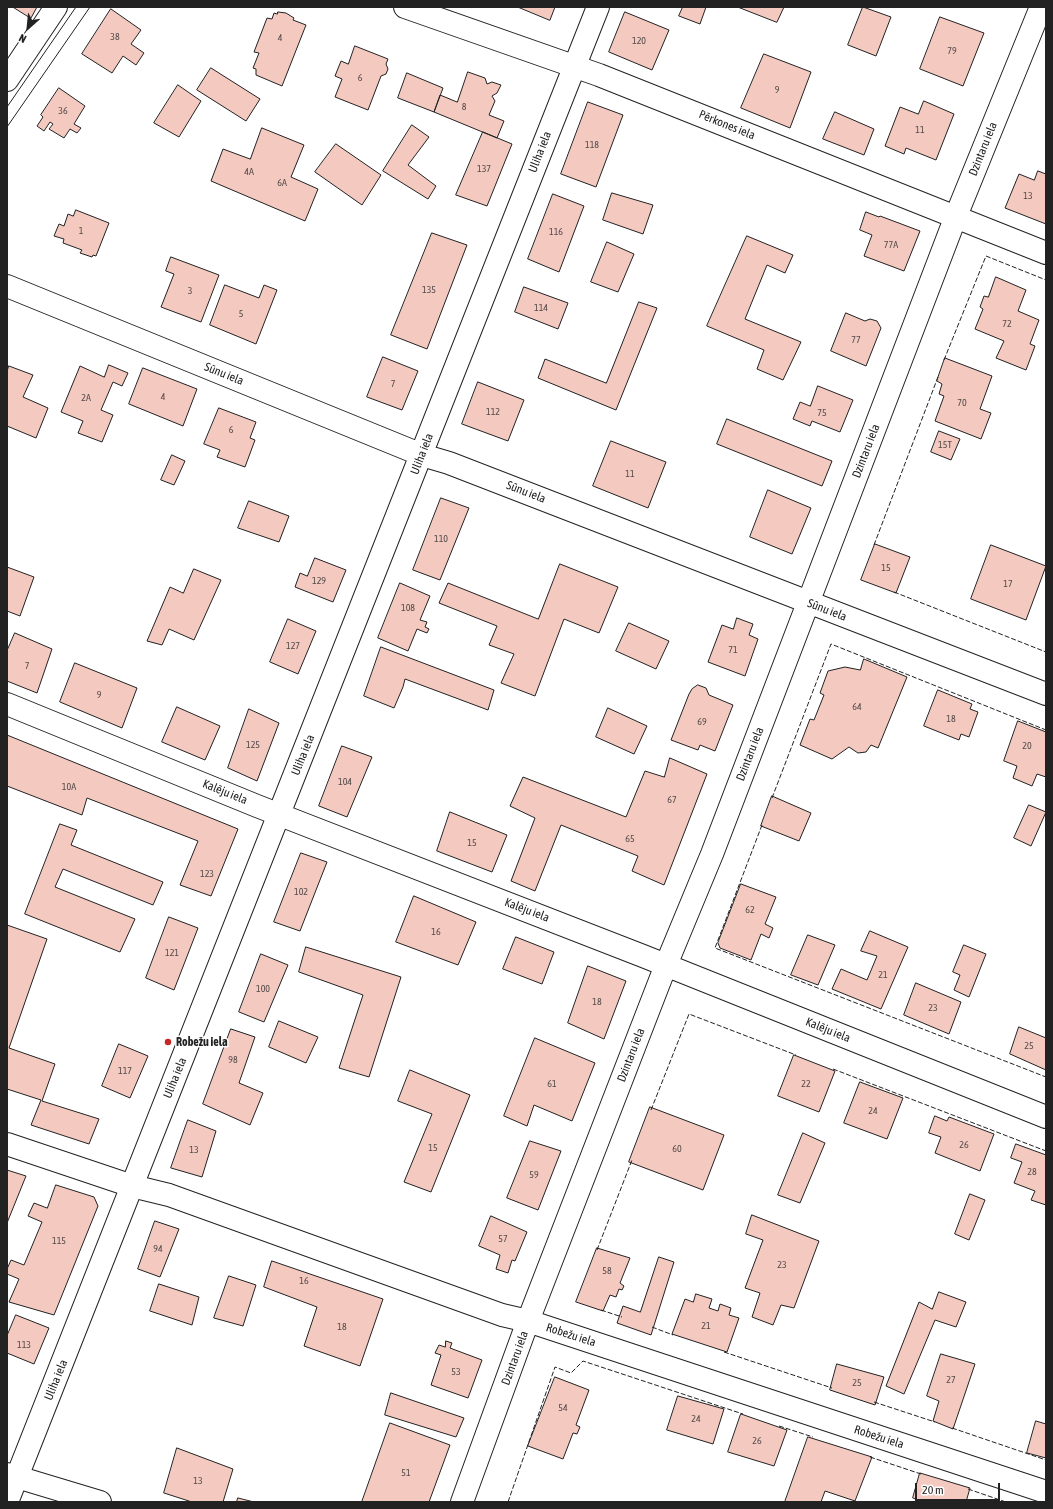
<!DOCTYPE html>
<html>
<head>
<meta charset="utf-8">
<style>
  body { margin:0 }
  #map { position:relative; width:1053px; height:1509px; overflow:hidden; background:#fff; font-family:"Asap Condensed",sans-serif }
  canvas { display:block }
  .frame { position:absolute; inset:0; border:8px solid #222; pointer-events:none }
  .north { position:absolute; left:8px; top:8px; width:40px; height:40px; -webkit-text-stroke:3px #fff; paint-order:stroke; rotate:207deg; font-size:11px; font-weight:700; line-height:16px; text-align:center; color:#222 }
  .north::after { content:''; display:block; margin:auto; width:14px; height:18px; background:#222; clip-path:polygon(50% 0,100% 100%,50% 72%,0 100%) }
  .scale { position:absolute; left:915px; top:1483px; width:85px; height:18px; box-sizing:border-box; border:2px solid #222; border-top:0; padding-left:5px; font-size:12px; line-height:14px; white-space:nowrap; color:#222; -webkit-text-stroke:3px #fff; paint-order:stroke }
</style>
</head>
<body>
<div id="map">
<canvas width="1053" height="1509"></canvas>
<div class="frame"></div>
<div class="north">N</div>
<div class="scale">20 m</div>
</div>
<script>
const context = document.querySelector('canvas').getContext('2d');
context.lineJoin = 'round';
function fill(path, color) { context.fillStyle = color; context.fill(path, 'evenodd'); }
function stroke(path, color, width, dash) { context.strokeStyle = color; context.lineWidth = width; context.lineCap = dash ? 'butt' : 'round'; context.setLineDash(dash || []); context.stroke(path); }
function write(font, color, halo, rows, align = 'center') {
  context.font = font + ' "Asap Condensed",sans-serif'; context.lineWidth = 3; context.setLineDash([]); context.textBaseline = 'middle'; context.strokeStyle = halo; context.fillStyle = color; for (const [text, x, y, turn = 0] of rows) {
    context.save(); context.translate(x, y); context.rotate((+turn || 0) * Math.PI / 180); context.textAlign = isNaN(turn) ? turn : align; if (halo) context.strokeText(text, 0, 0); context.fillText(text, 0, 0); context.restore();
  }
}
const building = new Path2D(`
  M13 7H37L31 18Z
  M518 7H555L550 20Z
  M683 7H706L700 24 679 16Z
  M738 7H784L777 22Z
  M863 7 891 17 876 56 848 45Z
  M111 9 141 30 131 44 144 53 136 65 123 56 112 73 82 54Z
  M278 12 286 13 294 18 293 20 306 25 282 86 256 75V69L253 68 259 53 254 52 267 18 272 19 274 13 277 14Z
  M625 12 669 30 652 70 609 52Z
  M940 17 984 33 963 86 920 69Z
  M355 46 388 59 386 64 388 69 386 74 381 76 368 110 335 97 342 79 335 76 341 61 348 64Z
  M764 54 811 72 790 128 741 108Z
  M211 68 260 99 246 121 197 90Z
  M468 72 485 78 487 84 492 82 501 85 497 93 492 96 495 101 489 115 504 121 497 138 434 112 440 95 457 102Z
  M407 73 443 88 434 112 398 98Z
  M178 85 201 101 179 137 154 123Z
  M59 88 85 106 74 124 81 128 77 133 70 129 64 138 49 129 53 124 50 122 44 131 37 126 43 117 41 115Z
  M924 101 954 114 936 160 906 148 904 154 885 146 900 107 918 114Z
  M588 102 623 115 596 187 561 174Z
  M835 112 874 129 864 155 823 139Z
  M412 125 429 137 408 165 436 186 428 199 383 171Z
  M262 128 304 145 291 177 318 189 305 221 211 181 223 149 250 159Z
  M483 132 512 144 487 206 456 195Z
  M336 144 381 175 362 205 315 172Z
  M1038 171 1046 174V224L1005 208 1019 174 1034 180Z
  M612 193 653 205 643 234 603 220Z
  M553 194 584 206 559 272 528 259Z
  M76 210 109 223 96 256 93 255 92 257 80 253 82 250 63 243 64 239 54 236 59 224 64 226 68 214 73 216Z
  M866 212 879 217 880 216 920 231 904 271 864 256 872 235 860 230Z
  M432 233 467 245 427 349 391 335Z
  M747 236 793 255 785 273 767 265 745 319 801 342 783 380 757 369 764 350 707 326Z
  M607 242 634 254 618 292 591 282Z
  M171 257 219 275 201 322 161 307 174 274 166 271Z
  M996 277 1026 290 1018 311 1039 320 1030 344 1035 346 1026 370 996 358 1004 341 975 329 983 309 980 307 984 296 988 297Z
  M225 285 259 298 264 285 277 290 256 344 210 325Z
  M524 287 568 303 558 329 515 312Z
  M639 302 657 308 616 410 538 378 545 359 606 383Z
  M846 313 865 321 870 319 877 321 881 328 866 366 831 351Z
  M383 357 418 371 402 410 367 397Z
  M945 358 992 376 980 409 991 413 981 439 935 421 944 396 939 394 942 384 937 381Z
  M109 365 128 373 122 386 113 382 101 410 113 415 102 442 78 433 83 421 61 412 80 366 104 377Z
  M9 366 33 375 23 397 48 408 36 438 7 426V372Z
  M143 368 197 389 183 426 129 404Z
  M478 382 524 400 508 441 462 424Z
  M818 386 853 400 840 432 812 421 810 426 793 419 800 402 810 406Z
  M219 408 256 422 250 438 255 440 245 467 217 457 220 450 204 444Z
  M727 419 832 461 822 486 717 444Z
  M939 431 960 439 951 460 931 452Z
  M611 441 666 462 648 508 593 486Z
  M172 455 185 461 174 485 161 480Z
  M768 490 811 508 792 554 750 537Z
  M441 498 469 508 440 580 413 570Z
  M249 501 289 516 279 542 238 528Z
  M875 544 910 557 896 593 861 580Z
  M991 545 1046 566 1026 620 971 599Z
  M315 558 346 570 333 602 295 587 300 573 307 576Z
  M560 564 618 587 599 633 564 619 535 696 501 683 514 654 489 645 497 626 439 603 448 583 538 619Z
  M7 567 34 577 20 616 7 611Z
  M194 569 221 580 194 640 169 629 162 645 147 641 170 587 183 593Z
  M400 583 430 596 420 620 427 622 425 627 429 629 427 633 417 629 408 651 378 638Z
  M737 618 753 624 749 635 758 639 745 676 708 662 722 625 733 629Z
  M288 619 316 631 298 674 270 662Z
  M629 623 669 641 656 669 616 651Z
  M15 633 52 649 37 693 7 681V651Z
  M381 647 494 690 488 710 405 679 403 687 394 708 364 696Z
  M864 659 907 677 878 748 871 745 866 752 858 753 849 747 832 759 800 745 810 719 814 720 824 695 820 693 828 671 845 667 860 670Z
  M75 663 137 688 122 728 60 702Z
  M698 685 706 688 709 695 733 705 715 751 700 745 698 750 671 740 689 694 692 689Z
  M938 690 972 704 970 709 978 712 969 737 961 734 959 740 924 726Z
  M177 707 220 726 205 760 162 742Z
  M608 708 647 726 634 754 596 737Z
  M249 709 279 723 257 781 228 768Z
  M1018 721 1046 732V777L1037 774 1032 786 1013 778 1017 766 1004 761Z
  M7 735 238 829 211 896 180 885 198 841 87 798 82 815 7 786Z
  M342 746 372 757 347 817 319 806Z
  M670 758 707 774 664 885 632 871 638 856 561 825 535 891 511 881 535 818 510 806 523 777 626 817 645 771 664 777Z
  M772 796 811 813 799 841 761 826Z
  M1029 805 1046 812 1031 846 1014 838Z
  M450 812 507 835 492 872 437 851Z
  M60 824 77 830 71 845 163 882 153 905 63 869 55 887 135 919 120 952 25 914Z
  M301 853 327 862 300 931 274 922Z
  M741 884 776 897 765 924 773 928 769 938 761 934 751 960 720 948 718 943Z
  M414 896 476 922 458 965 396 942Z
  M169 917 198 928 174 990 146 978Z
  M7 925 47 939 9 1048 55 1064 42 1101 99 1119 89 1144 31 1125 41 1100 7 1089Z
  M870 931 908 947 881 1009 832 989 841 969 867 980 877 956 861 951Z
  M808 935 835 945 818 985 791 975Z
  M516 937 554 952 542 984 503 969Z
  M964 945 986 954 969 997 954 990 960 975 953 972Z
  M306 947 401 977 369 1077 339 1068 363 995 299 972Z
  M261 954 288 965 264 1022 239 1012Z
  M588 966 626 981 604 1039 568 1023Z
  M916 983 961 1002 949 1034 904 1015Z
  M279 1021 318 1037 306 1063 269 1047Z
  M1019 1027 1046 1038V1070L1010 1054Z
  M231 1029 255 1037 239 1083 263 1093 250 1125 203 1104Z
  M535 1038 595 1063 572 1121 534 1105 527 1126 504 1116Z
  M119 1044 148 1056 130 1098 102 1086Z
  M794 1055 835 1071 819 1112 778 1096Z
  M410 1070 470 1095 431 1192 404 1182 432 1114 398 1101Z
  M860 1082 903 1098 887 1139 844 1123Z
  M650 1107 724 1135 703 1190 629 1162Z
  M935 1116 947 1121 949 1117 994 1134 980 1171 935 1153 941 1137 929 1133Z
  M188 1120 216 1131 202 1177 171 1168Z
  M803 1133 825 1143 800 1203 778 1195Z
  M530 1141 561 1151 538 1210 507 1198Z
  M1016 1144 1046 1155V1205L1031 1200 1035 1191 1014 1183 1022 1162 1011 1158Z
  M7 1170 26 1176 7 1223Z
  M56 1185 94 1197 98 1206 54 1315 9 1302 19 1279 7 1274V1269L11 1260 24 1265 42 1222 28 1216 34 1203 47 1208Z
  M970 1194 985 1200 969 1240 955 1234Z
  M752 1215 819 1241 794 1308 781 1305 773 1325 752 1317 760 1293 745 1288 763 1240 746 1234Z
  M491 1216 527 1232 515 1261 512 1260 508 1273 496 1269 500 1255 479 1246Z
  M155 1221 179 1229 160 1277 138 1269Z
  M597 1248 630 1258 620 1283 624 1286 622 1290 619 1289 616 1297 610 1295 603 1311 576 1302Z
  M659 1257 674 1262 651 1335 617 1323 623 1306 640 1312Z
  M272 1261 383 1299 360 1366 304 1346 317 1307 264 1287Z
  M229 1276 256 1285 243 1326 214 1318Z
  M159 1284 199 1297 192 1325 150 1311Z
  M939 1292 966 1302 956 1327 935 1320 904 1394 886 1386 919 1302 932 1309Z
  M696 1294 712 1299 709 1308 718 1311 720 1304 731 1308 729 1315 739 1318 727 1352 672 1334 685 1299 693 1302Z
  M16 1315 49 1328 34 1364 7 1353V1336Z
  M446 1341 452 1343 450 1348 482 1360 468 1398 431 1385 441 1355 435 1353 439 1345 445 1347Z
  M941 1354 975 1364 953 1429 933 1421 939 1401 927 1396Z
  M837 1364 884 1377 875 1405 830 1390Z
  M555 1377 589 1390 576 1425 580 1427 577 1434 573 1433 563 1459 528 1446Z
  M391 1393 464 1418 456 1437 385 1415Z
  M678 1396 724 1409 713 1444 667 1430Z
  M741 1414 787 1430 774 1466 728 1452Z
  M1036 1421 1046 1424V1458L1027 1453Z
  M390 1423 450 1445 429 1502H362Z
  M808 1437 872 1457 855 1501 825 1491 821 1502H785Z
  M177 1448 233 1469 223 1502H192L164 1493Z
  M920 1473 970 1488 966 1502H923L913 1498Z
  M238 1498 254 1502H237Z`);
fill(building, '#f3c9c0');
stroke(building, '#222', 1);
const street = new Path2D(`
  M405 7 599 75 1046 253
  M7 286 422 455 449 463 1046 694
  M7 704 257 806 643 956 1046 1117
  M7 1144 132 1186 169 1195 502 1315 528 1321 1046 1492
  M7 1474 100 1502
  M462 1502 528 1321 666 965 712 854 956 216 1041 7`);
const secondary = new Path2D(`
  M7 80 56 7
  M7 1502 598 7`);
stroke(street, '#222', 24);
stroke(secondary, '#222', 24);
stroke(street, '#fff', 22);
stroke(secondary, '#fff', 22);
stroke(new Path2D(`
  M7 107 76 7
  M7 127 90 7`), '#222', 1);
stroke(new Path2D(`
  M944 360 986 256 1046 280
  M874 545 938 377
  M894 592 1046 652
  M772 798 831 644 1046 730
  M762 825 715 948 1046 1077
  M833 1069 1046 1151
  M651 1110 689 1014 796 1055
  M597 1250 632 1160
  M601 1310 622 1317
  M652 1327 673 1335
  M724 1352 832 1388
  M874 1402 935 1422
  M779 1426 813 1437
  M952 1428 1046 1460
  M870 1457 921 1474
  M968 1489 1006 1502
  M508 1502 555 1367 571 1373 583 1361 743 1414`), '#222', 1, [5, 2]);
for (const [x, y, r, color] of [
  [168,1042,4,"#c62828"]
]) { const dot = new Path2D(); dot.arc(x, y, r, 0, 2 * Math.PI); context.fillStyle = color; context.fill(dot); stroke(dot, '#fff', 1.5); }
write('10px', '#564c4a', null, [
  ["38",115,37],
  ["4",280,38],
  ["120",639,41],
  ["79",952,51],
  ["6",360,78],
  ["9",777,90],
  ["8",464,107],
  ["36",63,111],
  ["11",920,130],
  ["118",592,145],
  ["137",484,169],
  ["4A",249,172],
  ["6A",282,183],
  ["13",1028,196],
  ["1",81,231],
  ["116",556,232],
  ["77A",891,245],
  ["135",429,290],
  ["3",190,291],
  ["114",541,308],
  ["5",241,314],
  ["72",1007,324],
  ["77",856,340],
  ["7",393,384],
  ["4",163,397],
  ["2A",86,398],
  ["70",962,403],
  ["112",493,412],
  ["75",822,413],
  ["6",231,430],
  ["15T",945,445],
  ["11",630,474],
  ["110",441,539],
  ["15",886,568],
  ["129",319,581],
  ["17",1008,584],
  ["108",408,608],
  ["127",293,646],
  ["71",733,650],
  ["7",27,666],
  ["9",99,695],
  ["64",857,707],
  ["18",951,719],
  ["69",702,722],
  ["125",253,745],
  ["20",1027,746],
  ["104",345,782],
  ["10A",69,787],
  ["67",672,800],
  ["65",630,839],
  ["15",472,843],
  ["123",207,874],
  ["102",301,892],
  ["62",750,910],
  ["16",436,932],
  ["121",172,953],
  ["21",883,975],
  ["100",263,989],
  ["18",597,1002],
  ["23",933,1008],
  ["25",1029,1046],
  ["98",233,1060],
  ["117",125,1071],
  ["61",552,1084],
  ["22",806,1084],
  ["24",873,1111],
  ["26",964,1145],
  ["15",433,1148],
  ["60",677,1149],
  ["13",194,1150],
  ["28",1032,1172],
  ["59",534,1175],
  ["57",503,1239],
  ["115",59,1241],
  ["94",158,1249],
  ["23",782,1265],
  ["58",607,1271],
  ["16",304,1281],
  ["21",706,1326],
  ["18",342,1327],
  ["113",24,1345],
  ["53",456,1372],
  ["27",951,1380],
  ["25",857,1383],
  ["54",563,1408],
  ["24",696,1419],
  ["26",757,1441],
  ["51",406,1473],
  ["13",198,1481]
]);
write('12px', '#222', '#fff', [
  ["Pērkones iela",727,125,22],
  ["Dzintaru iela",983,149,-68],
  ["Uliha iela",540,152,-69],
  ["Sūnu iela",224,374,22],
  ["Dzintaru iela",866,451,-69],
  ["Uliha iela",422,454,-69],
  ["Sūnu iela",526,492,21],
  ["Sūnu iela",827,610,21],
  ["Dzintaru iela",750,754,-69],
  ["Uliha iela",303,755,-68],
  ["Kalēju iela",225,792,22],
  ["Kalēju iela",527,910,21],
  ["Kalēju iela",828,1030,22],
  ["Dzintaru iela",631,1055,-69],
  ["Uliha iela",175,1078,-68],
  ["Robežu iela",571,1335,18],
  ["Dzintaru iela",515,1358,-70],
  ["Uliha iela",56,1380,-68],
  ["Robežu iela",879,1437,18]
]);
write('bold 12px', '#222', '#fff', [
  ["Robežu iela",176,1042]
], 'left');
</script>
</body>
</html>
